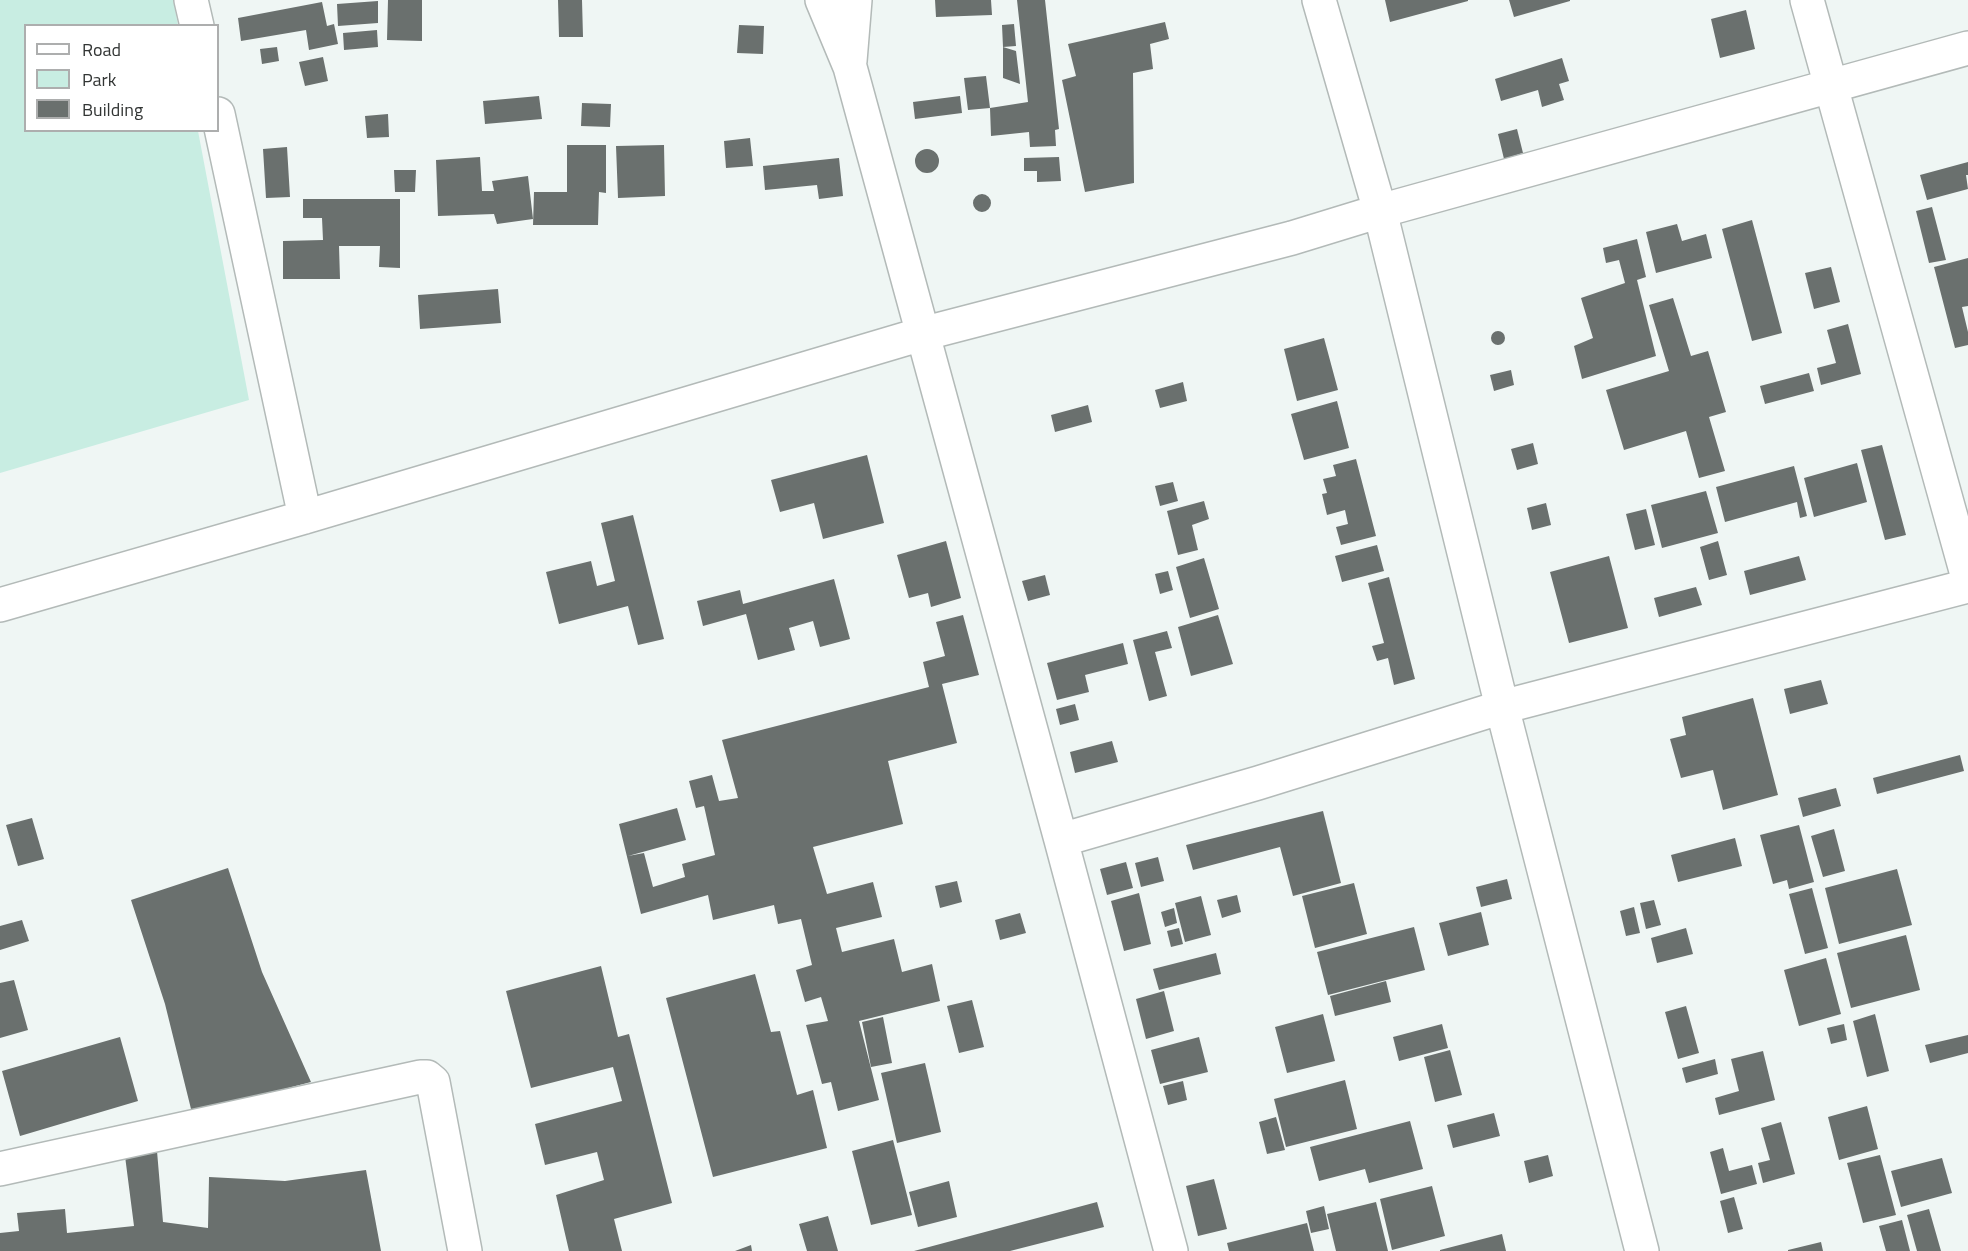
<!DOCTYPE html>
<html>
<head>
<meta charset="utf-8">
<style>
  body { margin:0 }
  #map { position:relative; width:1968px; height:1251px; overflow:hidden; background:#eff6f4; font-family:"Titillium Web",sans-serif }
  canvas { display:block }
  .legend { position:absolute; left:24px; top:24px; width:195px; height:108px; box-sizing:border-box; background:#fff; border:2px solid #adaeae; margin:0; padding:8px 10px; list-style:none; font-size:18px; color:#323534 }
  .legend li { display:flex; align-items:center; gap:12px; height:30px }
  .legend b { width:30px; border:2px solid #adaeae }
</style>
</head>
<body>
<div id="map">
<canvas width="1968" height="1251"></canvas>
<ul class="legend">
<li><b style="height:8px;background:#fff"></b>Road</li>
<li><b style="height:16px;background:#c8ede2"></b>Park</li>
<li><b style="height:16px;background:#6a706e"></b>Building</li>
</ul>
</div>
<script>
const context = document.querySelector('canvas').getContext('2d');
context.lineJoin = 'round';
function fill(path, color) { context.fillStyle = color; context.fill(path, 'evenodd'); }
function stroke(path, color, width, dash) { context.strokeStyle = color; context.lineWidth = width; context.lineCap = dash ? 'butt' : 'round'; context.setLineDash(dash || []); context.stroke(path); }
fill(new Path2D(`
  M0 0H173L178 25 26 26V130L198 131 249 400 0 473Z`), '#c8ede2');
fill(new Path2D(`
  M388 0H422V41L387 40Z
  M558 0H582L583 37H559Z
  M935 0H991L992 15 936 17Z
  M1017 0H1045L1059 129 1055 130 1056 146 1030 147 1029 132 991 136 990 108 1028 102Z
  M1385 0H1468V1L1390 22Z
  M1509 0H1570V1L1514 17Z
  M378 1V23L338 26 337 4Z
  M322 2 327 26 334 24 338 44 309 50 306 30 241 41 238 18Z
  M1746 10 1755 49 1720 58 1711 19Z
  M1165 22 1169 39 1150 44 1153 69 1133 73 1134 183 1085 192 1062 80 1076 76 1068 44Z
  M1014 24 1016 46 1003 47 1002 25Z
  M739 25 764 26 763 54 737 53Z
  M377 30 378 47 344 50 343 33Z
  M277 47 279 61 262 64 260 49Z
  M1003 47 1016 51 1020 84 1003 78Z
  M323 57 328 81 305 86 299 62Z
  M1562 58 1569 81 1559 84 1564 100 1542 107 1538 90 1501 101 1495 79Z
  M986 76 990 108 968 110 964 78Z
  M539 96 542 119 485 124 483 101Z
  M960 96 962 113 915 119 913 102Z
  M582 103 611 104 610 127 581 126Z
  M388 114 389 137 367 138 365 116Z
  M1517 129 1523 153 1504 159 1498 134Z
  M750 138 753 166 726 168 724 141Z
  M567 145H606V193L599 192 598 225H533L534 192H567Z
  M664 145 665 196 618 198 616 146Z
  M287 147 290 197 266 198 263 149Z
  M915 161a12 12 0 1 1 24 0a12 12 0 1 1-24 0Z
  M480 157 482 191H494L492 181 528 176 533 219 497 224 494 214 438 216 436 160Z
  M1059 157 1061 181 1037 182V171H1024V158Z
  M839 158 843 196 819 199 817 185 765 190 763 166Z
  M1968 162V175H1966L1968 189 1927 200 1920 175Z
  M394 170H416L415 192H395Z
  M973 203a9 9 0 1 1 18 0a9 9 0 1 1-18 0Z
  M303 199H400V268L379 267 380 246H339L340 279H283V241L323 240 322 218H303Z
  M1932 207 1946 260 1929 263 1916 211Z
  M1752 220 1782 333 1752 341 1722 229Z
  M1677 224 1682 241 1706 234 1712 258 1656 273 1646 232Z
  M1637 239 1646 277 1637 280 1656 356 1582 379 1574 346 1593 338 1581 298 1625 283 1619 260 1606 263 1603 248Z
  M1968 258V306L1962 307 1968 332V345L1955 348 1934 267Z
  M1831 267 1840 302 1814 309 1805 273Z
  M498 289 501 323 420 329 418 295Z
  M1673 298 1691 356 1708 351 1726 412 1709 417 1725 471 1699 478 1686 431 1624 450 1606 390 1669 371 1649 305Z
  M1848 324 1861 374 1821 385 1817 368 1836 363 1827 330Z
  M1491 338a7 7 0 1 1 14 0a7 7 0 1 1-14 0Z
  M1324 338 1338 390 1297 401 1284 349Z
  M1511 370 1514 385 1494 391 1490 375Z
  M1809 373 1814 391 1765 404 1760 386Z
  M1183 382 1187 401 1160 408 1155 390Z
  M1337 401 1349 448 1304 460 1291 414Z
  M1088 405 1092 422 1055 432 1051 415Z
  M1533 443 1538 464 1517 470 1511 449Z
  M1882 445 1906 535 1885 540 1861 450Z
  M867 455 884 523 823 539 814 503 780 512 771 480Z
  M1356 459 1376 536 1341 545 1336 527 1348 524 1345 510 1327 515 1322 494 1327 493 1323 479 1336 476 1333 465Z
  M1857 463 1867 502 1814 517 1804 478Z
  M1794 466 1807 516 1800 518 1797 502 1725 522 1716 487Z
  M1173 482 1178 501 1160 506 1155 486Z
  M1706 491 1718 533 1662 548 1651 505Z
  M1204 501 1209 519 1192 525 1198 550 1178 555 1167 511Z
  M1546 503 1551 525 1532 530 1527 508Z
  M1646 509 1655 545 1635 550 1626 514Z
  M633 515 664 639 638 645 628 606 559 624 546 572 591 561 597 586 615 581 601 523Z
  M946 541 961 598 931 607 928 593 909 598 897 555Z
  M1718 541 1727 575 1709 580 1700 547Z
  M1377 545 1384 571 1342 582 1335 556Z
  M1609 556 1628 628 1569 643 1550 572Z
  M1799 556 1806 580 1750 595 1744 571Z
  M1204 558 1219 609 1190 618 1176 567Z
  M1168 571 1173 590 1160 594 1155 574Z
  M1045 575 1050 595 1028 601 1022 581Z
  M1389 577 1415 679 1394 685 1388 658 1377 661 1372 646 1384 643 1368 583Z
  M834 579 850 639 820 647 813 621 789 628 795 650 758 660 746 614 703 626 697 601 740 590 743 604Z
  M1696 587 1702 605 1659 617 1654 598Z
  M963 615 979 675 942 684 957 743 888 761 903 824 813 847 827 894 873 882 882 917 836 928 842 952 894 939 902 972 932 964 940 1001 859 1021 879 1100 838 1111 831 1082 822 1084 806 1025 828 1021 821 997 805 1002 796 970 812 965 801 919 778 924 774 905 713 920 708 895 641 914 619 824 677 808 686 840 628 856 644 853 653 887 685 877 682 864 715 855 704 806 696 808 689 781 712 775 719 801 738 798 722 740 929 687 923 662 945 656 936 622Z
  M1218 615 1233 664 1191 676 1178 627Z
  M1167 631 1172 648 1155 652 1167 696 1149 701 1133 640Z
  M1123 643 1128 664 1085 675 1089 692 1057 700 1047 663Z
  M1821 680 1828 704 1790 714 1784 689Z
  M1753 698 1778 795 1723 810 1713 770 1681 778 1670 739 1686 735 1682 717Z
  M1075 704 1079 720 1060 725 1056 709Z
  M1112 741 1118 762 1075 773 1070 752Z
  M1960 755 1964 771 1877 794 1873 778Z
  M1836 788 1841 806 1803 817 1798 798Z
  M1323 811 1341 883 1293 896 1280 847 1193 870 1186 845Z
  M32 818 44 859 18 866 6 825Z
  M1799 825 1814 882 1789 889 1787 880 1773 884 1760 835Z
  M1834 829 1845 871 1823 877 1811 836Z
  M1735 838 1742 866 1678 882 1671 855Z
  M1158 857 1164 881 1141 887 1135 863Z
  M1126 862 1133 888 1107 895 1100 869Z
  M228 868 262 972 311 1082 192 1113 165 1004 131 900Z
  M1897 869 1912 925 1839 944 1825 888Z
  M1507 879 1512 899 1481 907 1476 887Z
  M957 881 962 902 940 908 935 886Z
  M1354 883 1367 934 1315 948 1302 896Z
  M1812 888 1828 948 1805 954 1789 894Z
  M1139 893 1151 944 1124 951 1111 901Z
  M1237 895 1241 912 1222 918 1217 900Z
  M1201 896 1211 935 1185 942 1175 903Z
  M1654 900 1661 925 1646 929 1640 903Z
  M1634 907 1640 933 1626 936 1620 911Z
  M1174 908 1177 923 1165 927 1161 912Z
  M1481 912 1489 945 1448 956 1439 923Z
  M1020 913 1026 933 1000 940 995 920Z
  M22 920 29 941 0 950V926Z
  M1414 927 1425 970 1328 995 1317 952Z
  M1179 928 1183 944 1171 947 1167 931Z
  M1686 928 1693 954 1657 963 1651 938Z
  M1906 935 1920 990 1851 1008 1837 953Z
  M1216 953 1221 974 1159 990 1153 969Z
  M1826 958 1841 1014 1799 1026 1784 970Z
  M601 966 618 1037 629 1034 672 1203 614 1219 622 1251H569L556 1195 604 1180 597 1152 545 1165 535 1124 622 1101 613 1067 531 1088 506 991Z
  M755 974 771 1032 780 1031 797 1095 813 1090 827 1148 713 1177 666 998Z
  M14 980 28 1030 0 1038V983Z
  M1386 981 1391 1002 1335 1016 1330 996Z
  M1164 991 1174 1031 1146 1039 1136 999Z
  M972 1000 984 1047 959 1053 947 1006Z
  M1686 1006 1699 1053 1678 1059 1665 1012Z
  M1323 1014 1335 1061 1287 1073 1275 1027Z
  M1875 1014 1889 1071 1867 1077 1853 1021Z
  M883 1017 892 1063 871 1067 862 1022Z
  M1442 1024 1448 1048 1399 1061 1393 1037Z
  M1844 1024 1847 1040 1831 1044 1827 1028Z
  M1968 1035V1053L1930 1063 1925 1045Z
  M120 1037 138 1101 20 1136 2 1071Z
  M1199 1037 1208 1072 1160 1084 1151 1050Z
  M1450 1050 1462 1095 1435 1102 1424 1057Z
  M1763 1051 1775 1100 1719 1115 1715 1098 1739 1091 1731 1059Z
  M1715 1059 1718 1074 1686 1083 1682 1068Z
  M925 1063 941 1132 897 1143 881 1073Z
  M1345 1080 1357 1129 1286 1147 1274 1099Z
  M1183 1081 1187 1100 1168 1105 1163 1086Z
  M1867 1106 1878 1149 1839 1160 1828 1117Z
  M1494 1113 1500 1136 1453 1148 1447 1125Z
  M1276 1117 1285 1150 1267 1154 1259 1122Z
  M1410 1121 1423 1169 1369 1183 1365 1169 1319 1181 1310 1147Z
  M1781 1122 1795 1174 1763 1183 1758 1163 1770 1160 1761 1128Z
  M893 1140 912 1215 871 1225 852 1151Z
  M1723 1148 1729 1171 1752 1165 1757 1184 1721 1194 1710 1152Z
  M157 1151 163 1222 208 1228 209 1177 285 1181 366 1170 381 1251H0V1233L19 1231 17 1213 65 1209 67 1233 134 1226 125 1156Z
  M1548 1155 1553 1176 1529 1183 1524 1161Z
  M1880 1155 1896 1215 1863 1223 1847 1163Z
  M1942 1158 1952 1193 1901 1207 1891 1171Z
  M1214 1179 1227 1229 1198 1236 1186 1186Z
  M949 1181 957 1217 918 1227 909 1192Z
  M1432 1186 1445 1236 1392 1250 1380 1199Z
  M1734 1197 1743 1229 1728 1233 1720 1201Z
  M1097 1202 1104 1227 1010 1251H914Z
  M1376 1202 1388 1251H1336L1327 1214Z
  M1324 1206 1329 1229 1311 1233 1306 1211Z
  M1929 1209 1941 1251H1917L1907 1215Z
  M828 1216 838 1251H807L799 1224Z
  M1902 1220 1910 1251H1886L1879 1226Z
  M1307 1223 1314 1251H1229L1227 1243Z
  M1502 1234 1506 1251H1440V1250Z
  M1821 1242 1823 1251H1788V1250Z
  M751 1245 752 1251H735Z`), '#6a706e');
const minor = new Path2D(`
  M191 0 197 26
  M822 0 850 67 1061 840 1171 1251
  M1319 0 1380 211 1502 707 1642 1251
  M1807 0 1968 578
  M850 61 855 0
  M218 114 305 517
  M0 605 305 517 922 334 1292 238 1380 211 1968 48
  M1061 840 1258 783 1502 707 1968 586
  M0 1169 420 1077H427L433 1082 465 1251`);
stroke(minor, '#b3bab8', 36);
stroke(minor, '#fff', 33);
</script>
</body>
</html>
